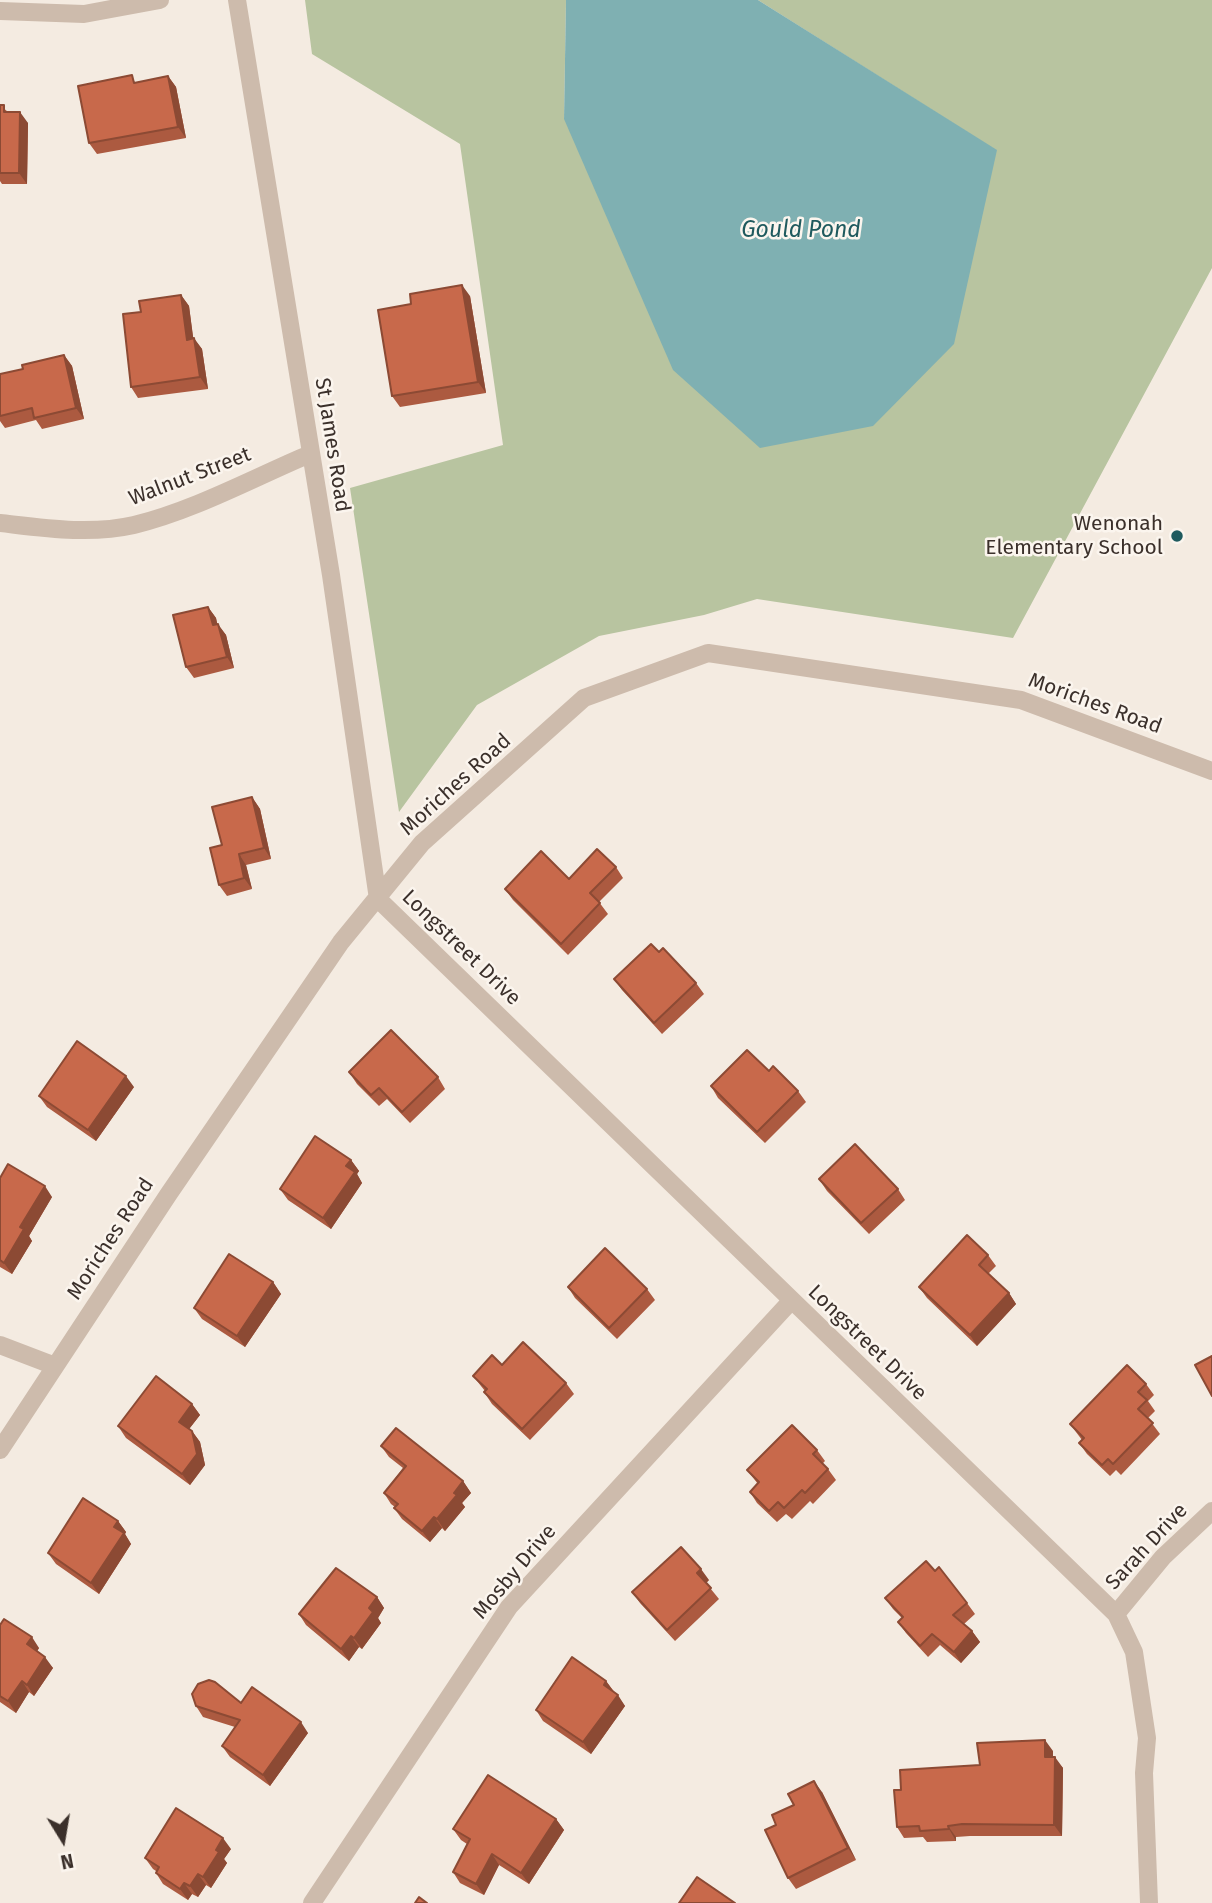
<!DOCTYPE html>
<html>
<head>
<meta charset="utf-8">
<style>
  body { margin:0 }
  #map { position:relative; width:1212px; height:1903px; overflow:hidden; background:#f4ebe1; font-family:"Fira Sans",sans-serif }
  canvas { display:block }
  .north { position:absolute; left:28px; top:1805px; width:70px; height:70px; -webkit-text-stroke:5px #fbf5ee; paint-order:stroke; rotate:169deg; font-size:19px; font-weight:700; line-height:28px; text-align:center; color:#3b302b }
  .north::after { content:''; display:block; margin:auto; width:24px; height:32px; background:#3b302b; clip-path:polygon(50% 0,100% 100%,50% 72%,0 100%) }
</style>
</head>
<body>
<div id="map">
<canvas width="1212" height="1903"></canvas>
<div class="north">N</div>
</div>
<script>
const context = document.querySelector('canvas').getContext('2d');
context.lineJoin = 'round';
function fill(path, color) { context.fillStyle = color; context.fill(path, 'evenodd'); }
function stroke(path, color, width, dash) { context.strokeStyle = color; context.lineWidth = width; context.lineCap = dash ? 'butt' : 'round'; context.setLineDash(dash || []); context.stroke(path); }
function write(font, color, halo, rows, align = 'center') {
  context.font = font + ' "Fira Sans",sans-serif'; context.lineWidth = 5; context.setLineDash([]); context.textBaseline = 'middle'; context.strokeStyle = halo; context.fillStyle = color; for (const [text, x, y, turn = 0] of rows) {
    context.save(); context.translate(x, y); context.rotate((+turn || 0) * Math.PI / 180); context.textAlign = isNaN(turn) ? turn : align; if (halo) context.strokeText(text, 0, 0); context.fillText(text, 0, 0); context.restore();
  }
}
fill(new Path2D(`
  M305 0H566L564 119 997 151 758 0H1212V268L1013 638 757 599 704 615 599 636 477 705 399 812 350 488 503 445 460 144 312 54Z`), '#b8c4a0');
fill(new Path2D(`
  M566 0H758L997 150 954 344 873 426 760 448 673 370 564 119Z`), '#7fb0b2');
stroke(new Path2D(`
  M237 0 331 575 378 899 1116 1614 1134 1652 1147 1738 1144 1773 1149 1903
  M0 11 84 14 160 0
  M0 523C44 528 90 535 134 525 195 510 253 478 310 454
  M0 1345 55 1366
  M0 1450 168 1195 341 942 422 843 584 698 708 653 1021 700 1212 771
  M1116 1614 1163 1557 1212 1511
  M312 1903 509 1607 791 1301`), '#cdbbac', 18);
fill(new Path2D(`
  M168 76 176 87 186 138 97 154 89 143Z
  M0 105 8 112 28 123 27 184H2L0 181Z
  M181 295 189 306 193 338 202 349 208 389 138 398 131 387 141 312Z
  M470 296 486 393 400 407 392 396 411 304Z
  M64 355 72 366 84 419 42 429 36 420 5 428 0 421V374L23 369Z
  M208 607 216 618 217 624 226 635 234 668 194 678 186 667Z
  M252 797 260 809 271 859 246 865 252 889 227 896 219 885 222 845Z
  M616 867 623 878 599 902 608 914 568 955 513 900 505 889 569 879Z
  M659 952 696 983 704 994 662 1034 622 990 614 979Z
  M769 1071 798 1091 806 1102 765 1143 718 1098 711 1086Z
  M349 1072 438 1077 445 1089 410 1123 387 1099 379 1106 357 1084Z
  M134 1087 96 1141 47 1107 39 1096Z
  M351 1160 359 1171 357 1174 362 1183 331 1229 288 1200 280 1189Z
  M0 1178 52 1197 29 1236 32 1241 12 1274 0 1267Z
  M819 1179 898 1189 905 1200 869 1234 827 1191Z
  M988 1255 996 1266 988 1274 1009 1293 1016 1304 977 1346 927 1298 919 1287Z
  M273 1282 281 1294 245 1347 202 1319 194 1308Z
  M568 1287 647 1289 655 1300 617 1339 575 1298Z
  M502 1365 566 1383 574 1394 530 1440 492 1404 484 1392 485 1391 473 1376Z
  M1146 1384 1154 1395 1148 1401 1155 1411 1148 1418 1160 1434 1121 1475 1116 1470 1110 1476 1087 1454 1079 1443 1082 1440 1070 1424Z
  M192 1404 200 1415 189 1429 192 1431 200 1442 205 1465 190 1485 126 1438 118 1426Z
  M381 1446 463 1481 471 1493 462 1503 465 1507 445 1531 442 1528 430 1542 402 1519 394 1508 395 1507 391 1504 384 1493 403 1468 389 1457Z
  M817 1450 825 1461 822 1464 828 1469 836 1480 813 1504 810 1501 792 1519 786 1514 777 1522 757 1503 750 1492 758 1484 747 1470Z
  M118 1521 126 1532 125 1534 131 1544 99 1594 56 1564 48 1553Z
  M709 1580 706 1583 719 1599 675 1641 640 1603 632 1592Z
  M377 1597 384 1608 378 1618 381 1623 362 1649 359 1647 349 1661 306 1625 299 1614Z
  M885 1598 967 1603 975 1614 964 1624 972 1631 980 1642 961 1663 940 1645 928 1657 906 1633 898 1622 902 1618 893 1609Z
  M0 1625 39 1648 37 1651 53 1668 34 1696 29 1692 16 1713 0 1702Z
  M606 1681 625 1706 591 1754 543 1721 536 1710Z
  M241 1703 308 1733 270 1786 230 1757 222 1746 235 1727 203 1717 196 1706Z
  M1053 1751V1757L1063 1768 1062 1836H970L956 1837V1841L927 1842 923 1837 904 1838 897 1827 901 1790 980 1765Z
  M822 1792 856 1860 796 1889 788 1878 776 1825Z
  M556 1819 564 1830 529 1884 499 1865 484 1895 460 1883 453 1872 467 1844 461 1840 453 1829Z
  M231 1849 224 1859 227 1863 211 1888 206 1885 198 1897 192 1894 188 1900 163 1884 156 1873V1871L153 1869 145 1858Z`), '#ac5a40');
fill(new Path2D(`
  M168 76 176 87 186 138 178 127Z
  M20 112 28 123 27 184 19 173Z
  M462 285 470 296 486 393 478 382Z
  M181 295 189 306 195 351 187 340Z
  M194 338 202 349 208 389 200 377Z
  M64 355 72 366 84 419 76 408Z
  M208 607 216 618 220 636 213 625Z
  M218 624 226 635 234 668 227 657Z
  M252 797 260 809 271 859 264 848Z
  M239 854 246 865 252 889 244 878Z
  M126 1076 134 1087 96 1141 88 1130Z
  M351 1160 359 1171 357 1174 362 1183 331 1229 323 1218 346 1166Z
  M45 1186 52 1197 29 1236 32 1241 12 1274 4 1263 20 1227Z
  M273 1282 281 1294 245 1347 237 1336Z
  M1009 1293 1016 1304 977 1346 970 1335Z
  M192 1404 200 1415 186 1433 179 1422Z
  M192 1431 200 1442 205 1465 190 1485 182 1474Z
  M463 1481 471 1493 462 1503 465 1507 445 1531 437 1519 454 1493Z
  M434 1517 442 1528 430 1542 422 1531Z
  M118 1521 126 1532 125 1534 131 1544 99 1594 91 1583 114 1527Z
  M701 1569 709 1580 705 1584 697 1573Z
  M377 1597 384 1608 378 1618 381 1623 362 1649 354 1638 369 1608Z
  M972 1631 980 1642 961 1663 954 1652Z
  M351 1636 359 1647 349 1661 341 1649Z
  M32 1637 39 1648 35 1655 27 1644Z
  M45 1657 53 1668 34 1696 27 1685Z
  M22 1681 29 1692 16 1713 8 1701Z
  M606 1681 614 1692 604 1685Z
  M618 1695 625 1706 591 1754 583 1742Z
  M301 1722 308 1733 270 1786 263 1775Z
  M1045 1740 1053 1751V1768L1045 1757Z
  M1055 1757 1063 1768 1062 1836 1054 1825Z
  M814 1781 822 1792 856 1860 848 1848Z
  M556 1819 564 1830 529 1884 521 1873Z
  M948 1826 956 1837V1841L949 1829Z
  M223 1838 231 1849 224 1859 227 1863 211 1888 203 1877 216 1850Z
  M492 1854 499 1865 484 1895 476 1884Z
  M198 1874 206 1885 198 1897 190 1886Z
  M184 1883 192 1894 188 1900 180 1889Z`), '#8c4a34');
const building = new Path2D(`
  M132 75 134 83 168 76 178 127 89 143 78 86Z
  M0 105H4V112H20L19 173H0Z
  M462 285 478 382 392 396 378 310 411 304 410 294Z
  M181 295 187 340 194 338 200 377 131 387 123 314 141 312 139 301Z
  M64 355 76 408 34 418 32 408 0 416V374L23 369 22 365Z
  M208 607 213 625 218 624 227 657 186 667 173 615Z
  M252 797 264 848 239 854 244 878 219 885 210 848 222 845 212 807Z
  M597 849 616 867 590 893 600 903 561 944 505 889 541 851 569 879Z
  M651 944 659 952 663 948 696 983 654 1023 614 979Z
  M391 1030 438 1077 402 1112 379 1088 371 1095 349 1072Z
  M77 1041 126 1076 88 1130 39 1096Z
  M747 1050 769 1071 773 1066 798 1091 757 1132 711 1086Z
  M315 1136 351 1160 346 1166 355 1172 323 1218 280 1189Z
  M855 1144 898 1189 861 1223 819 1179Z
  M8 1164 45 1186 20 1227 24 1229 4 1263 0 1260V1178Z
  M967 1235 988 1255 979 1265 1009 1293 970 1335 919 1287Z
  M605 1248 647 1289 609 1328 568 1287Z
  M229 1254 273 1282 237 1336 194 1308Z
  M523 1342 566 1383 522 1429 484 1392 487 1389 473 1376 492 1355 502 1365Z
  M1212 1356V1396L1195 1365Z
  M1127 1365 1146 1384 1138 1392 1147 1400 1138 1409 1153 1423 1113 1464 1108 1459 1102 1465 1079 1443 1084 1438 1070 1424Z
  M156 1376 192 1404 179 1422 192 1431 197 1454 182 1474 118 1426Z
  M792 1425 817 1450 813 1454 828 1469 805 1493 802 1490 784 1508 778 1502 769 1511 750 1492 759 1482 747 1470Z
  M396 1428 463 1481 454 1493 457 1495 437 1519 434 1517 422 1531 394 1508 398 1504 384 1493 406 1466 381 1446Z
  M83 1498 118 1521 114 1527 124 1533 91 1583 48 1553Z
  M681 1547 701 1569 697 1573 711 1588 667 1630 632 1592Z
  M926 1561 935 1571 939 1567 967 1603 953 1615 972 1631 954 1652 932 1634 920 1646 898 1622 903 1617 885 1598Z
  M336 1568 377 1597 369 1608 373 1612 354 1638 351 1636 341 1649 299 1614Z
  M4 1619 32 1637 27 1644 45 1657 27 1685 22 1681 8 1701 0 1696V1625Z
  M572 1657 606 1681 604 1685 618 1695 583 1742 536 1710Z
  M209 1680 215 1682 241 1703 252 1687 301 1722 263 1775 222 1746 240 1720 196 1706 192 1694 198 1684Z
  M1045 1740V1757H1055L1054 1825 962 1824 948 1826 949 1829 920 1831 919 1826 897 1827 894 1790H901L900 1770 980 1765 977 1743Z
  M488 1775 556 1819 521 1873 492 1854 476 1884 453 1872 470 1839 453 1829Z
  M814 1781 848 1848 788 1878 765 1830 776 1825 772 1815 794 1805 788 1794Z
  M176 1808 223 1838 216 1850 219 1852 203 1877 198 1874 190 1886 184 1883 180 1889 156 1873 159 1867 145 1858Z
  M697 1877 735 1903H679Z
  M419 1897 427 1903H415Z`);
fill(building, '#c8694b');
stroke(building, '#8c4a34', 2);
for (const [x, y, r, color] of [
  [1177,536,7,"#1f5a5e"]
]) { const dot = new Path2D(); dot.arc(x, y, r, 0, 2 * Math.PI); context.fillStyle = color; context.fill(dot); stroke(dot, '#fbf5ee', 2.5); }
write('21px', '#3b302b', '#fbf5ee', [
  ["St James Road",332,445,81],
  ["Walnut Street",190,477,-21],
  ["Moriches Road",1095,704,20],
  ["Moriches Road",456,785,-42],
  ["Longstreet Drive",461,948,44],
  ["Moriches Road",111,1239,-57],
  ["Longstreet Drive",867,1343,44],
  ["Sarah Drive",1147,1547,-47],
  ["Mosby Drive",515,1572,-50]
]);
write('21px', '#3b302b', '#fbf5ee', [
  ["Wenonah",1163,524],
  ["Elementary School",1163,548]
], 'right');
write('italic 23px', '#1f5a5e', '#fbf5ee', [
  ["Gould Pond",801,231]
]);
</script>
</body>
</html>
